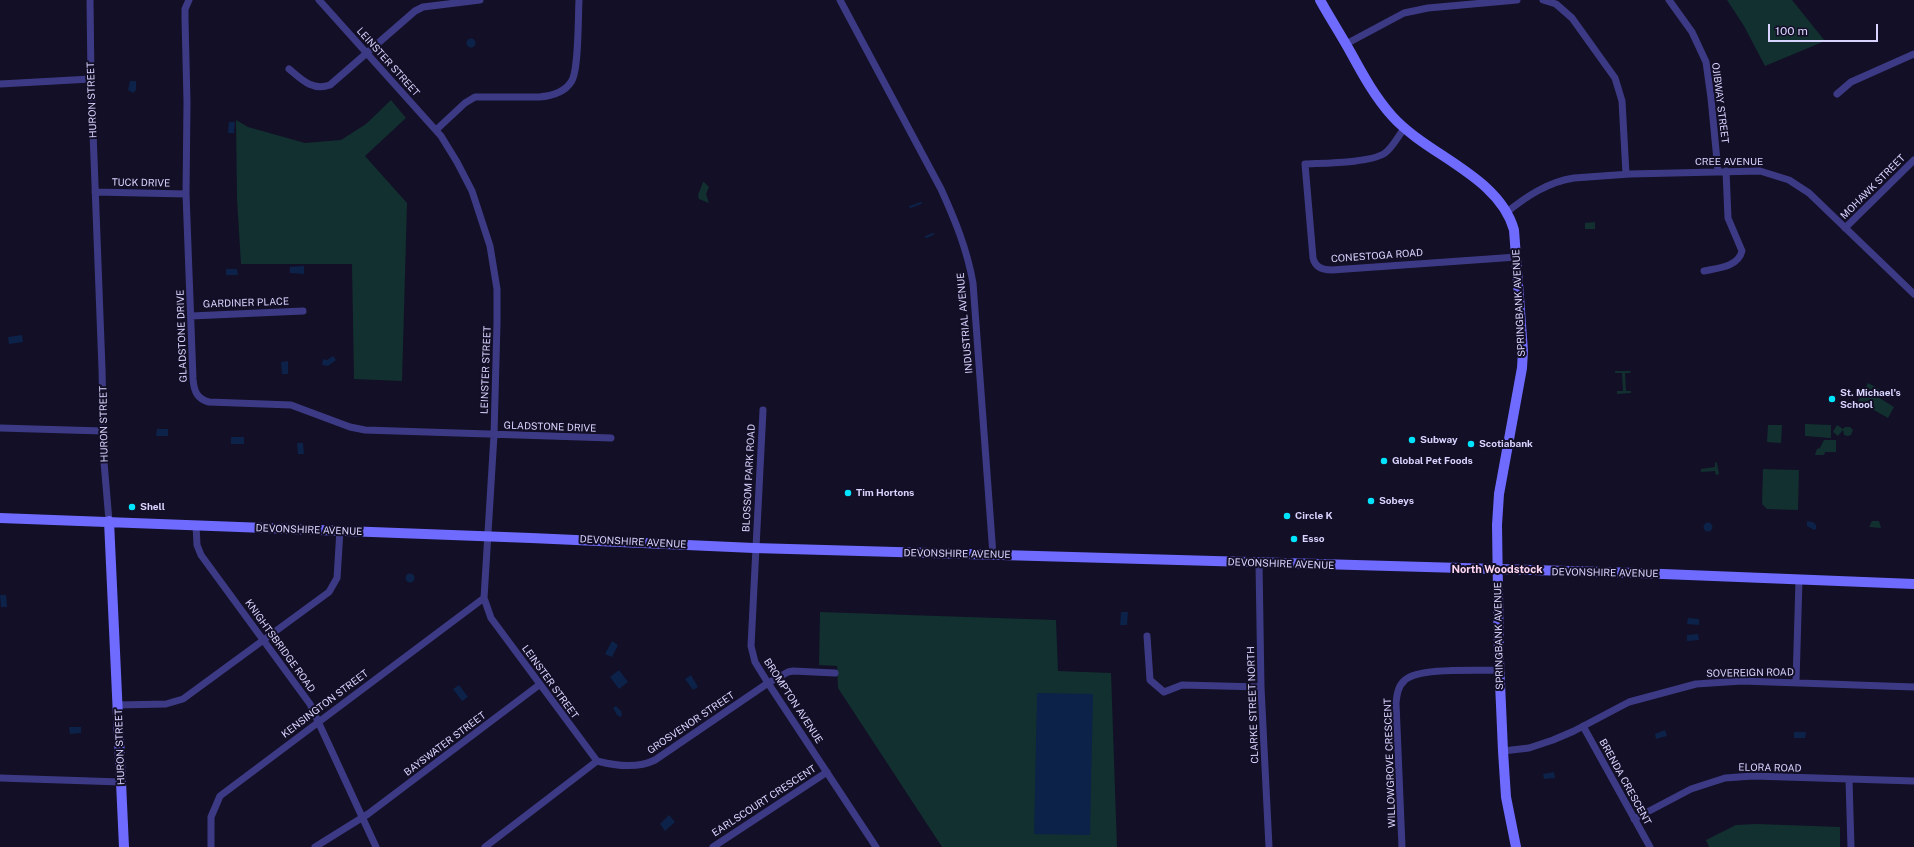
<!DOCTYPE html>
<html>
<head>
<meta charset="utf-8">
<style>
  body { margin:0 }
  #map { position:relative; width:1914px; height:847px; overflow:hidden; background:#130f26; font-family:"Public Sans",sans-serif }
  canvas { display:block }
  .scale { position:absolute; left:1768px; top:24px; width:110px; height:18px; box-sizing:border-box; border:2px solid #d9d4ff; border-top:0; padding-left:5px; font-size:12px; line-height:14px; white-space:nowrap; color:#d9d4ff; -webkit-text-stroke:3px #130f26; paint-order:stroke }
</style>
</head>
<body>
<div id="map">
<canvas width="1914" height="847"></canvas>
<div class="scale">100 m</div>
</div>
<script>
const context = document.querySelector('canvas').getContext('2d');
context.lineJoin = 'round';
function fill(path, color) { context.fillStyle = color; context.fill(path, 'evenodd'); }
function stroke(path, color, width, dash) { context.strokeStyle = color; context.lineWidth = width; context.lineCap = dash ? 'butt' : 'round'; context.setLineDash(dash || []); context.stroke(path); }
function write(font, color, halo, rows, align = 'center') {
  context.font = font + ' "Public Sans",sans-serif'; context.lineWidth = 4; context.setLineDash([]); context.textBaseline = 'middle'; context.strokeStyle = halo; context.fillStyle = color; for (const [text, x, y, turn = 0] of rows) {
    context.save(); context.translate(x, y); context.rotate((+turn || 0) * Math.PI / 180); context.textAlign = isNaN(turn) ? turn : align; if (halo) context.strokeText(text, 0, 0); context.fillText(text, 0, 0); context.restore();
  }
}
fill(new Path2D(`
  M1727 0H1792L1825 41 1765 66 1744 26Z
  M391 100 406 118 365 156 407 203 402 381 354 379 352 264H241L237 199 236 120 248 127 305 143 341 140 366 124Z
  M703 182H704L709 187 706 194 709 203 699 199 698 195Z
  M1595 222V229H1585V223Z
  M1615 371H1631L1630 373H1625L1626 391H1631V393L1617 394V391H1623L1622 373H1615Z
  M1868 383 1881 390 1878 397 1894 407 1888 418 1858 401Z
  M1805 424 1831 425V438L1805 436Z
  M1768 425H1782L1781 443 1767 442Z
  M1837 425 1843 429 1845 427H1850L1853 430 1851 435 1848 436 1844 435 1843 430 1838 436 1833 432Z
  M1824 440H1836V452H1825L1824 455H1815L1817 449 1820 448Z
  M1715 462 1717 463 1719 474 1716 475 1715 471 1701 472V469L1715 467Z
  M1763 469 1799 470 1798 510 1767 509 1762 504Z
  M1872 521H1879L1881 528 1869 527Z
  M820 612 1056 620 1058 671 1111 673 1117 847H942L838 688 837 666 819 665Z
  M1757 824 1840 827V847H1709L1706 840 1736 825Z`), '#12302f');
fill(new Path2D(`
  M466.5 43a4.5 4.5 0 1 1 9 0a4.5 4.5 0 1 1-9 0Z
  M130 81H136V90L133 93 128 90Z
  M229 122H235L234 133H228Z
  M304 266V274L290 273V267Z
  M226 269H237L238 275H226Z
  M22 335 23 342 9 344 8 337Z
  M333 356 336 360 328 366 322 365 323 359 327 360Z
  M288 361V374H282L281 362Z
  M157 429H168V436H156Z
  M231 437H244V444H231Z
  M297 443H303L304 454H298Z
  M1807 521 1813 522 1816 525V529L1814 530 1807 526Z
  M1703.5 527a4.5 4.5 0 1 1 9 0a4.5 4.5 0 1 1-9 0Z
  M405.5 578a4.5 4.5 0 1 1 9 0a4.5 4.5 0 1 1-9 0Z
  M0 595H6L7 607H1Z
  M1121 612H1128L1127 625H1120Z
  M1688 618 1699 619V625L1687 624Z
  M1698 634 1699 640 1687 641V635Z
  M612 641 618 645 612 657 605 654Z
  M619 670 628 682 619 689 610 677Z
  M691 675 698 687 693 690 685 679Z
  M459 685 468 697 462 701 453 689Z
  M1037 693 1093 694 1090 835 1034 834Z
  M616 706 621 711 622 715 620 717 617 715 613 708Z
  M81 727V733L70 734 69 727Z
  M1665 730 1667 736 1656 739 1655 734Z
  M1794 732H1806L1805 738H1794Z
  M1554 772 1555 778 1544 779 1543 774Z
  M669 815 675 822 665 831 660 824Z`), '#0c2248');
stroke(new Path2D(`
  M910 207 921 203
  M926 237 933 234`), '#0c2248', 2);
stroke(new Path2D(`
  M90 0 91 79 102 369 104 462 109 521
  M189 0 185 9V19L187 102 186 194 193 379C194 391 197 399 209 402L291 405 350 427 365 430 611 438
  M319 0 441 136 457 162 472 191 490 246 497 289V323L494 435 484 598 491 618 597 761
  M840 0 941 189C955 220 967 249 973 283L993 555
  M1543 0 1556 4 1572 18 1615 78 1622 101 1626 174
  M1669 0 1692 32 1706 62 1711 98 1718 171
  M1346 44 1404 13 1428 8 1517 0
  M289 69C302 80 312 91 330 85L415 11 423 7 480 0
  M0 84 91 79
  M1837 94 1851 82 1914 54
  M1404 129C1398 136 1393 147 1385 153 1371 163 1324 163 1305 164L1313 258C1315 267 1323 270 1332 270L1517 257
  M436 130 465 103 475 97H539C552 96 564 93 571 82 579 72 578 16 579 0
  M95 192 186 194
  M1507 212C1527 196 1548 182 1574 178L1630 174 1760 171 1789 180 1809 193 1914 294
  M1845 228 1914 160
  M1704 271C1718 268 1738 267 1742 251L1728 218 1726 171
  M191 316 303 311
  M763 410 751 646 755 662 768 683 876 847
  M0 428 103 431
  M196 525 197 545 201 555 310 704 376 847
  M1259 563 1261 687 1269 847
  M1147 636 1150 680 1164 692 1182 685 1261 687
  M1796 682 1799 580
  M118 705 166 704 183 699 329 592 337 578 340 530
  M1583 726 1650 847
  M1503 751 1529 748 1553 740 1574 731 1629 702 1696 684 1742 681 1914 687
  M597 761C616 766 637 769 655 760L768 683 788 672 793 671 835 673
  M0 778 121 782
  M1849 780 1851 847
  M1634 819 1691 789 1725 778 1753 776 1914 781
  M211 847V817L220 796 484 598
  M315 847 368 814 539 685
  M485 847 597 761
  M713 847 827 772
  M1402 847 1396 703C1397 694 1398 686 1405 680 1419 667 1478 671 1499 670`), '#3d3a85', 7);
stroke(new Path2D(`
  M1320 0C1330 18 1341 35 1351 53 1363 75 1375 97 1392 116 1428 156 1499 176 1514 230L1523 351 1522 368 1499 494 1497 525 1499 660 1503 751 1506 797 1516 847
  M0 518 531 538 754 548 1638 573 1914 584
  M109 521 124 847`), '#6f6bff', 10);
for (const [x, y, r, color] of [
  [1832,399,4,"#00e5ff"],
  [1412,440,4,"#00e5ff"],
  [1471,444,4,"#00e5ff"],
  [1384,461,4,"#00e5ff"],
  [848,493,4,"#00e5ff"],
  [1371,501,4,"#00e5ff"],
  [132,507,4,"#00e5ff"],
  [1287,516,4,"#00e5ff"],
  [1294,539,4,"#00e5ff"]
]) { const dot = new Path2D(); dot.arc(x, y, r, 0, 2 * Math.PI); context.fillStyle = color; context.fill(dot); stroke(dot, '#130f26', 1.5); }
write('10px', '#d9d4ff', '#130f26', [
  ["LEINSTER STREET",388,62,48],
  ["HURON STREET",92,100,-92],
  ["OJIBWAY STREET",1720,103,83],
  ["CREE AVENUE",1729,162],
  ["TUCK DRIVE",141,183,1],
  ["MOHAWK STREET",1873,187,-45],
  ["CONESTOGA ROAD",1377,256,-4],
  ["GARDINER PLACE",246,303,-2],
  ["SPRINGBANK AVENUE",1519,303,-93],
  ["INDUSTRIAL AVENUE",965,323,-95],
  ["GLADSTONE DRIVE",182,336,-92],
  ["LEINSTER STREET",486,370,-88],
  ["HURON STREET",104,424,-91],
  ["GLADSTONE DRIVE",550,427,2],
  ["BLOSSOM PARK ROAD",749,478,-87],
  ["DEVONSHIRE AVENUE",309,530,2],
  ["DEVONSHIRE AVENUE",633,542,3],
  ["DEVONSHIRE AVENUE",957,554,1],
  ["DEVONSHIRE AVENUE",1281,564,2],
  ["DEVONSHIRE AVENUE",1605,573,1],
  ["SPRINGBANK AVENUE",1499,636,-91],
  ["KNIGHTSBRIDGE ROAD",280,646,54],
  ["SOVEREIGN ROAD",1750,673,-1],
  ["LEINSTER STREET",550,682,54],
  ["BROMPTON AVENUE",793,701,57],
  ["KENSINGTON STREET",325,704,-37],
  ["CLARKE STREET NORTH",1253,705,-92],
  ["GROSVENOR STREET",691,723,-34],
  ["BAYSWATER STREET",445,744,-37],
  ["HURON STREET",120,747,-92],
  ["WILLOWGROVE CRESCENT",1390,763,-92],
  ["ELORA ROAD",1770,768,1],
  ["BRENDA CRESCENT",1625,782,61],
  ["EARLSCOURT CRESCENT",764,801,-33]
]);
write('bold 10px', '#d9d4ff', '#130f26', [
  ["St. Michael's",1840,393],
  ["School",1840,405],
  ["Subway",1420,440],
  ["Scotiabank",1479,444],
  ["Global Pet Foods",1392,461],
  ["Tim Hortons",856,493],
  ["Sobeys",1379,501],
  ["Shell",140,507],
  ["Circle K",1295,516],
  ["Esso",1302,539]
], 'left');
write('bold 11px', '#ffd6f0', '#130f26', [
  ["North Woodstock",1497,570]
]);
</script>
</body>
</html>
